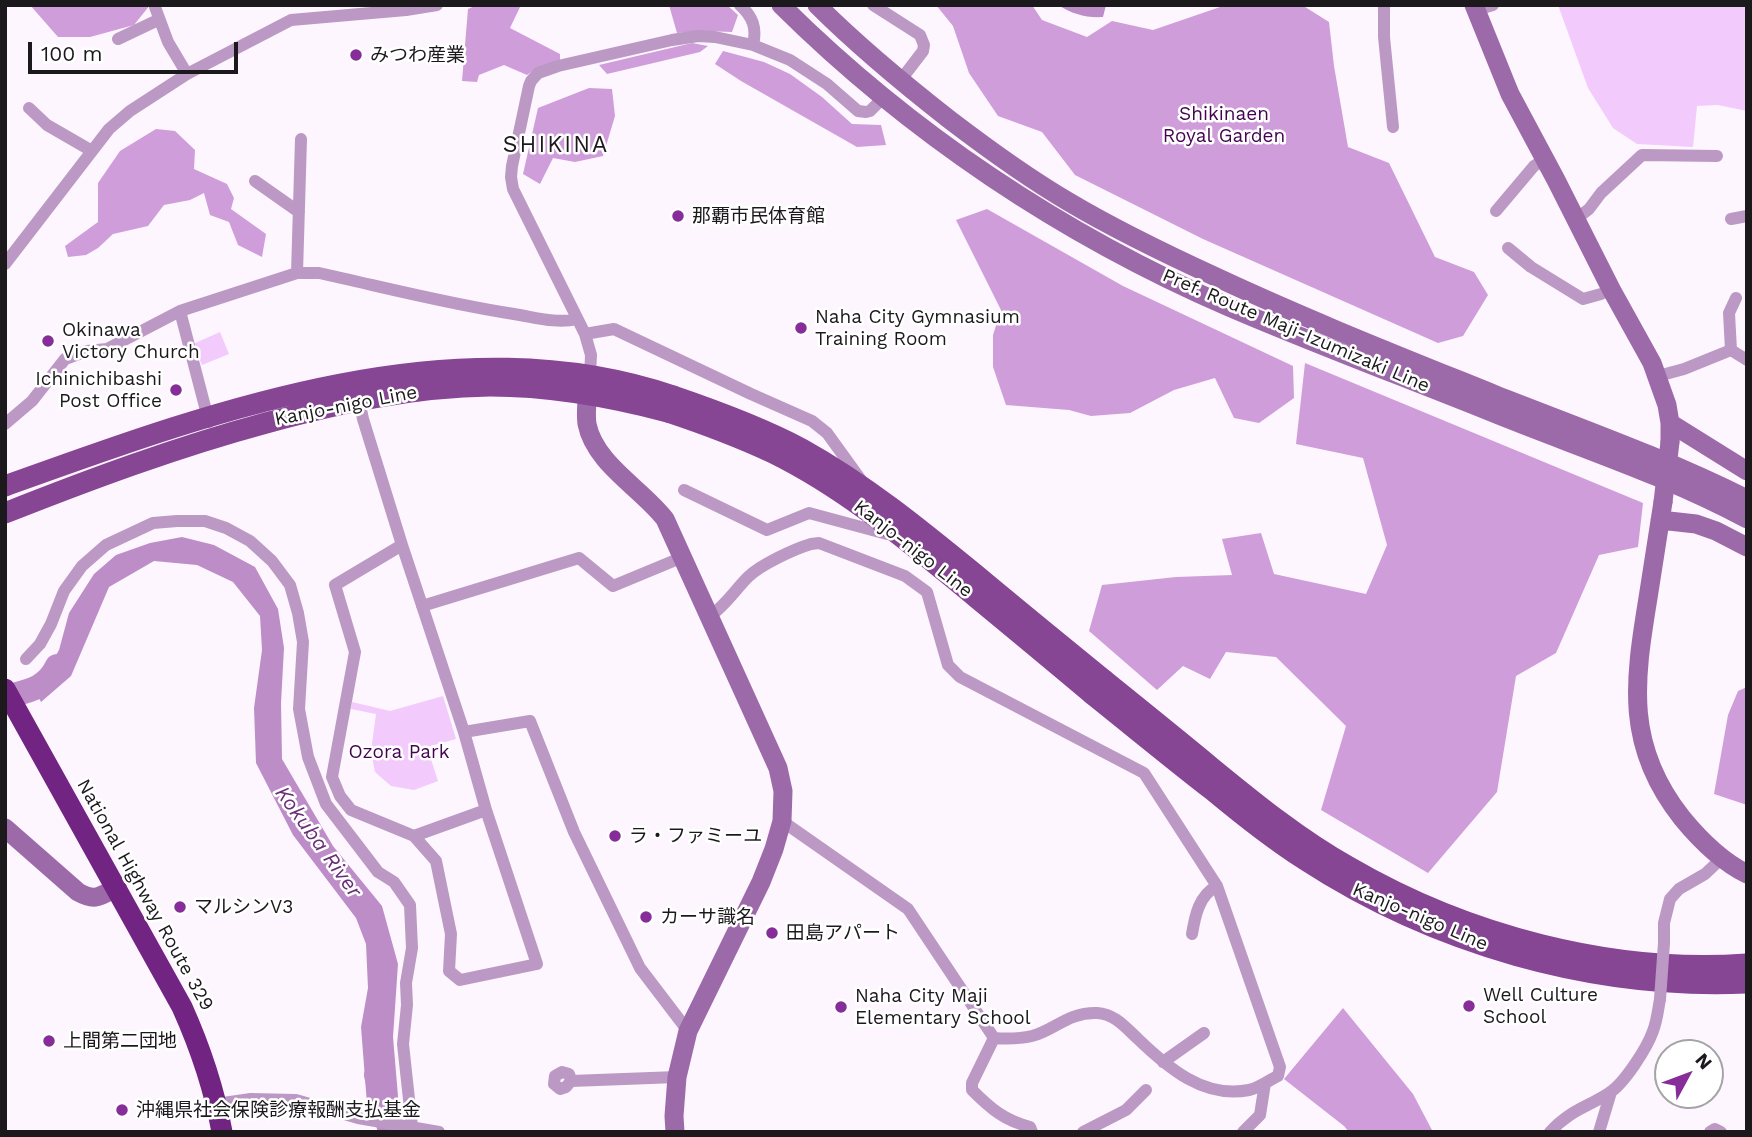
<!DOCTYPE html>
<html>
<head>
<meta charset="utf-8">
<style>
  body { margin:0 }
  #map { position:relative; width:1752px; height:1137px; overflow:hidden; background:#fdf6fe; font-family:"Work Sans",sans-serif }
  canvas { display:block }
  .frame { position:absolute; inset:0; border:7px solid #1c191d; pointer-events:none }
  .north { position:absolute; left:1654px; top:1039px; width:70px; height:70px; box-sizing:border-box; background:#fff; border:2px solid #a4a3a5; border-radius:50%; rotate:49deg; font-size:19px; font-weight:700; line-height:28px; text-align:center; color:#1c191d }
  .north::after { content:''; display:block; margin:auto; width:24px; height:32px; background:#872d99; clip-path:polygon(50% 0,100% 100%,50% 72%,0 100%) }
  .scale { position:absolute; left:28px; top:42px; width:210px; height:32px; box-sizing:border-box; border:4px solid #1c191d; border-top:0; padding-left:9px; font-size:21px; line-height:24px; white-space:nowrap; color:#1c191d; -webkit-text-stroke:5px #fff; paint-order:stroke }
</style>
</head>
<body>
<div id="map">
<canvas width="1752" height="1137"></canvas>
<div class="frame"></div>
<div class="north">N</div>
<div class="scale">100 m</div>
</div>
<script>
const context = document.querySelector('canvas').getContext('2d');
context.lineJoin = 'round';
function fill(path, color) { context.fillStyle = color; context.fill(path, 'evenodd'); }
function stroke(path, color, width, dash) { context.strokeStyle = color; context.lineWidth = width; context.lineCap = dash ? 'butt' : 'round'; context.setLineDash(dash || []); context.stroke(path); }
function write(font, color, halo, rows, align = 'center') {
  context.font = font + ' "Work Sans","Noto Sans JP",sans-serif'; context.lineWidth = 5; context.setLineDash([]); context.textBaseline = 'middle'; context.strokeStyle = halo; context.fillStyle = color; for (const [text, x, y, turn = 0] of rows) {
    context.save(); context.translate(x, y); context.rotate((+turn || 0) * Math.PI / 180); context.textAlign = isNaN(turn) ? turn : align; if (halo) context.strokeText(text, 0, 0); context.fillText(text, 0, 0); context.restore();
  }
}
fill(new Path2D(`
  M1558 5H1747V111L1718 105 1697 106 1693 147 1637 144 1613 128 1588 88Z
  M220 332 229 354 202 365 193 344Z
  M443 696 456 739 427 747 438 781 414 790 391 786 375 772 371 751 376 714 351 709 352 702 390 711Z`), '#f2cafb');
fill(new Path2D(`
  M30 5H150L134 25 90 37H58Z
  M477 5H521L510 28 560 54V61L535 69 527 75 504 65 479 75 477 82 462 81 468 9Z
  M669 5H727L738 15 732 32 705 31 677 33Z
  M936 5H1032L1042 20 1087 37 1112 21 1153 30 1223 6 1302 5 1329 22 1334 66 1348 147 1389 163 1435 257 1474 272 1488 295 1463 336 1438 343 1203 239 1075 175 1042 132 998 116 969 73 953 26Z
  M692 43 708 46 700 52 607 74 599 65Z
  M723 51 764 62 790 74 822 97 852 124 881 125 886 145 857 147 741 81 715 64Z
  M589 88 612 89 615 116 603 156 575 162 553 158 540 184 523 174 538 108Z
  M156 129 175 131 195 150 194 169 227 184 234 198 231 209 266 234 262 257 238 245 229 222 210 215 204 193 190 200 164 205 148 226 113 234 98 248 86 255 68 257 65 246 98 222V183L120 151Z
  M987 209 1123 286 1293 366 1294 398 1259 423 1234 418 1215 378 1174 390 1130 413 1091 416 1069 410 1006 405 993 367V335L1001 310 956 220Z
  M1305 363 1643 503 1638 547 1599 555 1556 653 1516 676 1497 792 1428 873 1321 810 1346 726 1276 657 1226 652 1210 679 1183 666 1157 690 1089 631 1102 585 1176 577 1232 575 1222 539 1261 533 1274 574 1366 594 1387 545 1363 458 1296 444Z
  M1747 687V805L1714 794 1728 715 1738 691Z
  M1343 1008 1413 1094 1433 1132H1349L1344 1126 1284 1079Z`), '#cf9dda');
fill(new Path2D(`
  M1058 5H1106L1103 17C1086 18 1072 14 1058 5Z
  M182 537 214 545 255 567 278 609 284 648 281 703 282 759 333 846 382 906 398 964 393 1037 399 1108 367 1104 361 1027 368 988 366 944 356 918 293 835 256 763 254 708 262 650 260 616 233 582 197 565 154 561 109 587 71 676 41 702 30 680 48 669 59 650 69 613 94 574 116 555 150 543Z`), '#bd8dc8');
stroke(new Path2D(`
  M5 697C28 691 46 689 57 666
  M376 1075 390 1132`), '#bd8dc8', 24);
stroke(new Path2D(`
  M740 5C753 17 757 28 753 45
  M873 5 920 35 924 45 923 51 900 81
  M1384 5V37L1393 127
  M155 7 168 42 187 74
  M1476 10 1493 5
  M118 39 158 20
  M29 108 47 125 92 151
  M255 181 299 212
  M1496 211 1534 166 1545 159
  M1576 219 1589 209 1601 193 1642 155 1717 156
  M1731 219 1747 216
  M1508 248 1531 267 1583 299 1601 294 1611 289
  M5 264 109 129 130 111 187 74 291 20 406 10 437 5
  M297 273 301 139
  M180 311 209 422
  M585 334 614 329 751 394 812 421 827 433 861 480
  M1731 350 1729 313 1736 298
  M590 376 591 355 585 334 513 189 511 177 512 166 529 86 531 81 538 73 558 66 672 40 698 36 715 37 753 45 790 60 827 84 858 111 866 112 870 111 883 98
  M1658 376 1684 369 1731 350 1747 360
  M359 400 363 419 402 545 464 732 486 810 537 964 460 980 449 971 451 934 436 861 414 836 351 810 340 796 332 777 355 652 335 585 402 545
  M5 424 32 401 65 359 87 351 107 349 180 311 297 273H319C383 287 448 304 514 314 534 317 557 324 577 319
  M684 490 767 530 809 513 887 534 888 531
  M422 606 579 558 613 586 683 557
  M710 616C725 606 735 590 748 577 760 565 794 549 811 544L819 543 905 576 927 592 948 665 960 677 1144 773 1217 886 1280 1067 1278 1076C1269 1080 1259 1088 1249 1090 1204 1099 1168 1068 1137 1038 1125 1027 1115 1014 1097 1013 1068 1012 1055 1030 1032 1036 1019 1039 1007 1039 994 1038L908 909 782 821
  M26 659 40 644 51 624 64 591 82 566 106 545 153 523 177 521H205L226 528 250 541 272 561 290 585 298 613 303 642 299 709 308 757 326 804 378 872 394 882 410 905 412 948 406 983 407 1005 403 1044 412 1127
  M464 732 530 721 574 832 640 968 688 1031
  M414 836 486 810
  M1192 934C1195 916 1199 895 1217 886
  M1664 943V923L1670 899 1679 889 1705 874 1722 858
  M994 1038 972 1083V1090C991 1109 1004 1120 1030 1127L1032 1132
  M1163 1062 1204 1033
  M571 1081 569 1074 562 1072 555 1076 554 1084 560 1089 566 1087 571 1081 677 1077
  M216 1104 251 1099 296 1100 358 1118 439 1132
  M1083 1132 1126 1110 1146 1090
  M1243 1132 1260 1115 1265 1083
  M1550 1132C1570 1110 1586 1108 1609 1093 1624 1084 1647 1048 1653 1031 1657 1021 1658 1010 1660 999
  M1599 1132 1611 1092
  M1710 1132 1715 1129 1721 1132`), '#bc99c4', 12);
stroke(new Path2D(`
  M781 5C910 133 1063 235 1229 307 1315 344 1404 377 1491 412 1577 447 1665 475 1747 519
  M817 5C859 47 904 84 950 120 988 149 1028 178 1069 202 1116 230 1166 254 1216 277 1308 320 1402 357 1496 395 1580 428 1665 458 1747 499
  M1474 5 1510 94 1556 180 1611 289 1652 363 1667 405 1670 423V442
  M589 381C588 394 585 410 587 424 595 464 641 488 665 519L778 768 783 791 782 821 774 849 761 882 688 1031 677 1077 674 1116 675 1132
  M1670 423 1747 471
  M1663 502C1658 534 1653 566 1648 598 1634 683 1625 746 1682 818 1700 840 1721 861 1747 874
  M1660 520 1696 524 1716 531 1747 547
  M5 828 78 892C96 902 100 896 117 887`), '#9d6aa9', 19);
stroke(new Path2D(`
  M5 486C213 411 454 322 673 396
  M5 513C91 479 177 447 266 423 339 403 414 387 490 386 550 386 611 397 668 412
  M1104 680C1140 709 1176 738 1211 767 1255 803 1299 839 1349 867 1466 935 1611 974 1747 964
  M1092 694C1132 726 1172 759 1212 790 1242 815 1272 839 1305 860 1434 944 1593 990 1747 983`), '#864694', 21);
stroke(new Path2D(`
  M5 689 182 1007C200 1047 214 1088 222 1132`), '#722482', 21);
stroke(new Path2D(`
  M1660 999 1664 943`), '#bc99c4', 12);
stroke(new Path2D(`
  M1663 502 1670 442`), '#9d6aa9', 19);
stroke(new Path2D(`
  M673 396C717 411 761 427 802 449 865 484 920 529 975 574 1018 610 1061 645 1104 680
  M668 412C704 424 739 437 773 453 840 486 899 534 956 581 1002 619 1047 656 1092 694`), '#864694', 21);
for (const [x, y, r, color] of [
  [356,55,7,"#872d99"],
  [678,216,7,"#872d99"],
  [801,328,7,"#872d99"],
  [48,341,7,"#872d99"],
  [176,390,7,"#872d99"],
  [615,836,7,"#872d99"],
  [180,907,7,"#872d99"],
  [646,917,7,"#872d99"],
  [772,933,7,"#872d99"],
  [1469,1006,7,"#872d99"],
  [841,1007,7,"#872d99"],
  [49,1041,7,"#872d99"],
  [122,1110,7,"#872d99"]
]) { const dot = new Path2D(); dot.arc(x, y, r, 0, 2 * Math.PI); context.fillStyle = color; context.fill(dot); stroke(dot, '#fff', 2.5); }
write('19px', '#1c191d', '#fff', [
  ["みつわ産業",370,55],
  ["那覇市民体育館",692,216],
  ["Naha City Gymnasium",815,317],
  ["Training Room",815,339],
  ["Okinawa",62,330],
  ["Victory Church",62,352],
  ["Ichinichibashi",162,379,"right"],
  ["Post Office",162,401,"right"],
  ["ラ・ファミーユ",629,836],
  ["マルシンV3",194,907],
  ["カーサ識名",660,917],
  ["田島アパート",786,933],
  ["Well Culture",1483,995],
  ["School",1483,1017],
  ["Naha City Maji",855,996],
  ["Elementary School",855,1018],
  ["上間第二団地",63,1041],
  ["沖縄県社会保険診療報酬支払基金",136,1110]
], 'left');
write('19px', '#440450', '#fff', [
  ["Shikinaen",1224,114],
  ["Royal Garden",1224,136],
  ["Ozora Park",399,752]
]);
write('19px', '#1c191d', '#fff', [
  ["Pref. Route Maji-Izumizaki Line",1296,331,23],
  ["Kanjo-nigo Line",346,406,-11],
  ["Kanjo-nigo Line",913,549,38],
  ["National Highway Route 329",145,895,61],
  ["Kanjo-nigo Line",1420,917,23]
]);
write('italic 21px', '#6a2e77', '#fff', [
  ["Kokuba River",318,842,54]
]);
context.letterSpacing = '2px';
write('23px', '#1c191d', '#fff', [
  ["SHIKINA",556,145]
]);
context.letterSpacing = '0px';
</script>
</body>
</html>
